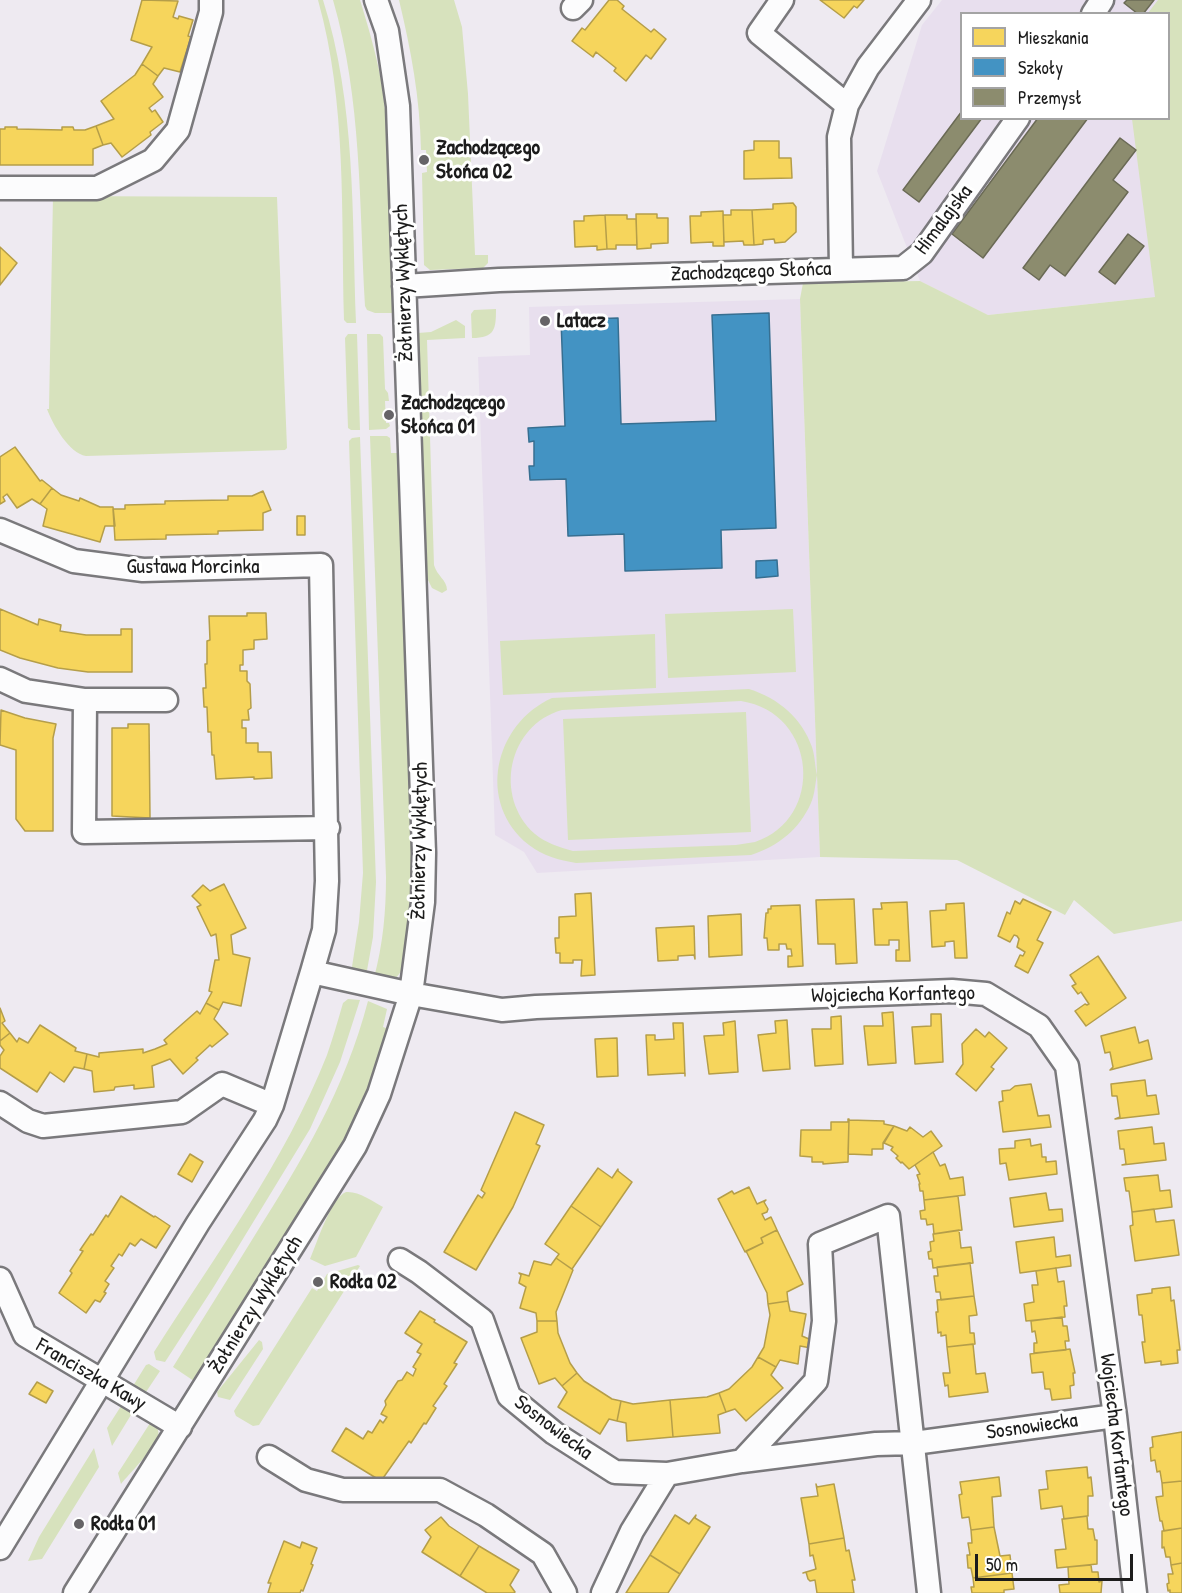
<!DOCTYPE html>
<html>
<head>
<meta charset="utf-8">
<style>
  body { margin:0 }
  #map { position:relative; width:1182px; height:1593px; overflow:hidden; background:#eeeaf1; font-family:"Patrick Hand",sans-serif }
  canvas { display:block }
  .legend { position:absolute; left:960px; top:12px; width:210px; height:108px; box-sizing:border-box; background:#fff; border:2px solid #a4a4a4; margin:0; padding:8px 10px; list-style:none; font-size:18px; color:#1c1c1c }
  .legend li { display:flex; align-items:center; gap:12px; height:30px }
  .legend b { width:30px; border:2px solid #a4a4a4 }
  .scale { position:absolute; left:975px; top:1554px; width:158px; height:27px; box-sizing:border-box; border:3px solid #1c1c1c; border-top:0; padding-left:8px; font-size:18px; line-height:21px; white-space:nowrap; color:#1c1c1c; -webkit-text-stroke:4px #fff; paint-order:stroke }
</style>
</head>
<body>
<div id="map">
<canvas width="1182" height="1593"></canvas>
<ul class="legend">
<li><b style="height:16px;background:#f6d55c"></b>Mieszkania</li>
<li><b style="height:16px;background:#4393c3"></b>Szkoły</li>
<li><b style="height:16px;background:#8c8c6e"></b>Przemysł</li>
</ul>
<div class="scale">50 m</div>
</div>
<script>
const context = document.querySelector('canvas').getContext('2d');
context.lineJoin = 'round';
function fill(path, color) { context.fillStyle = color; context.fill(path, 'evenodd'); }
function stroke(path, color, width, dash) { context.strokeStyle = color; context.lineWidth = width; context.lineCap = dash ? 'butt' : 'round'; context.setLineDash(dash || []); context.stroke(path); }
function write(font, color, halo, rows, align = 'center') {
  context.font = font + ' "Patrick Hand",sans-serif'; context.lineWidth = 6; context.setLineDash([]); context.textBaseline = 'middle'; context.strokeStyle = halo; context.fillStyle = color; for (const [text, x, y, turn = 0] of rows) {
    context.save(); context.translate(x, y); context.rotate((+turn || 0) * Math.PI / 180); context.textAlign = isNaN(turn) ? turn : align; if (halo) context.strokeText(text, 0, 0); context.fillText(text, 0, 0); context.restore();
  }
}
fill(new Path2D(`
  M942 0H1182L1155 297 988 315 920 281 877 171 922 25ZM962 14H1168V118H962Z
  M800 299 820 857 537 873 524 852 495 835 478 357 530 355 529 307Z`), '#e8dfee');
fill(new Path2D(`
  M318 0H323C356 103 352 216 356 323H347L344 320C341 214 347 103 318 0Z
  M333 0H360C368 26 376 53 381 80 393 156 391 235 394 313H375L367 310 365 306C359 203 362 100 333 0Z
  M399 0H454L462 27 468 94 475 255H488V263L483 268 430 270 424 265 422 173 427 172 426 150H421C420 98 411 50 399 0Z
  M1158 0H1182V921L1114 934 1074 900 1065 915 957 860 820 857 817 775C815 784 815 794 811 803 799 830 778 846 751 855L576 863C559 860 543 856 529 845 476 803 494 724 552 698L749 689C778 698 802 718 812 747 815 756 815 767 817 775L800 299 803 283 920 281 988 315 1155 297 1132 119 1168 118V14L1148 13ZM741 701C818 713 825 819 755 842 749 843 742 844 736 845L573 851C559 847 546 843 535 834 493 797 508 725 562 710Z
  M53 196 277 197 287 448 285 450 86 456C69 453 53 425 47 409H49Z
  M496 309C496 329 495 338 472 338L471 314 474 310Z
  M456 320 465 326V338L427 340 434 565C437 576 447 580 447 590L442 593 432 588 427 578 418 333 431 332Z
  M348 334H357L360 430H351L348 428 345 338Z
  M367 334H380L383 337 385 389 388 393 389 401H385L386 423H389L390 426 386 429 369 430Z
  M370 436H387L390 438 391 453H399L413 843 412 879 403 969 396 978 388 980 374 978C383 944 386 912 386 877Z
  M360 437 376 882 373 937 366 976 351 973 359 922 363 873 349 441 352 438Z
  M793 609 796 672 668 678 665 614Z
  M655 634 656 688 503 695 500 641Z
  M746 712 751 832 568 840 563 719Z
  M348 999 360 1000 340 1062 310 1129 213 1288 165 1362 156 1360 154 1352C215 1256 285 1161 327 1055 333 1038 338 1020 343 1003Z
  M368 1001 387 1009 383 1027 389 1029 369 1086 352 1127 325 1174 194 1381 173 1367C200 1323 228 1279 255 1235 303 1159 345 1089 368 1001Z
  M346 1192C359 1191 372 1201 383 1207L356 1257 325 1266 310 1259C317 1243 331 1198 346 1192Z
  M358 1265 360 1266 259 1425 253 1426 236 1416 234 1411 312 1288 317 1291 327 1274Z
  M259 1340 262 1342 263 1349 230 1400 218 1397 217 1392Z
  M149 1364 160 1371 144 1395 133 1386 146 1365Z
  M123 1403 134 1410 112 1446 107 1428Z
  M152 1420C156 1425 160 1430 158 1438 155 1448 129 1474 121 1484L118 1473Z
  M94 1448 99 1467 42 1559 28 1561 39 1537Z`), '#d7e2bd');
const homes = new Path2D(`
  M142 0 178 1 173 17 178 19 179 16 193 20 188 36 191 37 180 72 164 68 158 76 142 64 152 47 131 40Z
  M609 0H617L624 6 622 9 651 32 654 29 666 39 651 59 646 55 626 81 614 71 616 68 596 52 593 57 572 41 582 28 585 30Z
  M820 0H864L857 8 854 6 844 18Z
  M142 64 158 76 153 84 163 97 149 108 152 112 155 110 163 122 150 132 151 135 122 157 111 143 103 145 96 126 114 119 101 101 135 75Z
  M96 126 103 145 93 149V165H0V129H5V127H17V129L62 130V127H73L74 130H85Z
  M754 141H779V158H791L792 178 744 179V151L754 150Z
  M793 203 796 207V232L785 242 775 243 774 239 763 240V244L754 245 752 210 773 209V204Z
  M731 210H752L754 245H744L743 241 724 242 723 215H731Z
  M723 211 724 246H713V242L691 243 690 216H701V212Z
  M636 214H657V218H668V243L651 244V248L637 249Z
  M605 215 607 249 597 250V246L575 247 574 221H584V216Z
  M605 215H627V219H636L637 245H616V249H607Z
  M0 247 17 263 0 285Z
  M15 447 40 481 42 480 52 488 40 504 32 499 17 508 7 494 3 497 5 501 0 504V457Z
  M52 488 61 495 79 501 80 498 100 507H113L115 526H105L100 542 43 526 47 509 40 504Z
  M263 491 271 510 263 513V530L218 531V534L166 535V539L115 540 113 509H125V505L165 504V501L228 500V496H252Z
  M297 516H305V535H297Z
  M0 609 38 625 39 619 61 625 60 631 66 632 86 635H121V629H132V672H88L58 668 20 658 0 650Z
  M247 613H266L267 639 254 640V649L243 650V665H240V671H247V681L250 684 251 708 248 710 249 720H242V728H246V743H258V752H271L272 778 254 779V777L216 779 214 755H212L211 732H208L207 707H204L203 688H206L205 664H207V641L210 640 209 616H247Z
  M1 710 25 718 56 724 53 738V831H25L16 819V750L0 745Z
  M128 724H149L150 818 112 816V728H128Z
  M224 884 246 928 231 935 233 954 250 958 241 1006 223 1002 219 1010 206 1003 212 992 209 991 215 960H219L216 934 211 936 197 907 201 905 192 896 203 885 210 891Z
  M591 893 595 975 581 976 582 960H573V963H560V953H556L555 938H559V917L576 916 575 894Z
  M854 899 857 963 836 964 835 944H818L816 900Z
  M1023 899 1051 912 1037 940 1043 943 1028 973 1015 966 1020 955 1023 956 1025 952 1017 947 1019 939 1017 936 1014 935 1010 942 998 936 1007 912 1010 914 1015 901 1020 904Z
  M907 902 910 961H896V950H899V940H889V945H875L873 909H882L881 903Z
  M964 903 967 958H955L954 941 945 942V946L932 947 930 911 946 910V904Z
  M800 905 803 966 788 967V956H792L791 949H787L786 944H779V950H768L767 938H764L766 913H768V909H771V906Z
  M741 914 742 955 709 957 708 916Z
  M694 926 695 959 694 955 678 956V960L658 961 656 928Z
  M1098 956 1126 998 1086 1026 1075 1011 1085 1004 1087 1005 1089 1004 1081 992 1078 994 1072 986 1076 984 1070 975Z
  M206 1003 219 1010 214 1019 228 1034 212 1047 210 1045 208 1047 196 1058 198 1060 183 1074 170 1059 152 1066 154 1087 134 1089V1085L115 1087 114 1090 94 1092 92 1071 84 1069 87 1054 99 1057V1053L143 1049V1053L155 1049 167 1044 164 1040 197 1011 200 1014Z
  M0 1008 5 1021 2 1023 10 1033 0 1041Z
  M893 1012 896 1063 868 1065 864 1026H883L882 1013Z
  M931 1014H941L943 1062 915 1064 912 1027 931 1026Z
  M841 1016 843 1064 815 1066 812 1029H831V1017Z
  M787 1020 790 1069 763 1071 758 1035 776 1033 775 1021Z
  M735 1021 738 1072 709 1074 704 1036 724 1035 723 1023Z
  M673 1023H683L685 1076V1073L648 1075 646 1035H655V1040L674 1039Z
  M40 1025 76 1048 75 1051 87 1054 84 1069 74 1067 64 1082 50 1072 37 1092 0 1068V1056L4 1050 0 1045V1041L10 1033 17 1042 19 1038 28 1043Z
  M1135 1027 1139 1043 1148 1040 1152 1059 1110 1070 1113 1067 1110 1052 1105 1053 1101 1036Z
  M976 1029 985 1037 989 1032 1007 1048 991 1067 994 1069 976 1091 956 1074 963 1064 962 1044Z
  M617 1038 618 1076 597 1077 595 1039Z
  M1145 1080 1147 1096 1156 1095 1159 1114 1115 1119 1120 1117 1117 1096H1112L1111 1084Z
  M1031 1084 1038 1116 1049 1115 1051 1127 1003 1132 999 1102 1003 1101 1002 1091 1010 1090 1015 1086Z
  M515 1112 544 1125 536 1144 540 1146 513 1207 476 1270 444 1252 478 1195 482 1198 485 1193 481 1190Z
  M848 1119H849L848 1162 823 1164V1162H812V1157L800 1156 801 1130H831V1122H848Z
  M849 1120 884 1121V1124L894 1126 883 1143V1149H872V1155L848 1154Z
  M894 1126 907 1131 910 1127 923 1137 931 1131 942 1146 909 1169 902 1162 901 1163 896 1158 898 1156 891 1150 893 1147 884 1143Z
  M1152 1127 1154 1144 1164 1143 1166 1160 1122 1165 1126 1164 1124 1149H1120L1118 1131Z
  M1030 1139 1031 1146 1041 1144 1042 1157H1046V1162L1056 1161 1057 1174 1009 1180 1006 1163 1000 1164 999 1149 1015 1148V1141Z
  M933 1152 940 1166 945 1164 950 1179 963 1177 965 1195 924 1200 923 1191H920L919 1184H920L917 1175 920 1174 915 1165Z
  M190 1154 203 1162 192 1182 178 1174Z
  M598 1168 612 1178 618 1169V1171L632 1182 601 1227 571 1206Z
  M1158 1175 1160 1191 1170 1190 1172 1207 1132 1212 1129 1191H1126L1124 1178Z
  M749 1187 757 1204 766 1200 764 1202 768 1209 767 1212 762 1214 765 1220 771 1217 777 1230 761 1238 763 1243 745 1252 718 1199 732 1191 734 1194Z
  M1046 1193 1049 1210 1062 1209 1063 1221 1014 1227 1010 1198Z
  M121 1196 154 1217 155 1216 170 1226 156 1248 141 1239 135 1246 130 1243 122 1256 119 1254 111 1266 114 1268 105 1281 109 1284 104 1292 106 1293 100 1302 95 1300 86 1313 59 1293 72 1273 70 1271 83 1251 80 1250 91 1234 93 1235 106 1215 108 1217Z
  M958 1196 962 1230 934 1234 933 1224 927 1225 926 1219H921L920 1211 925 1210 924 1200Z
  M571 1206 601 1227 572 1269 556 1258 559 1254 545 1244Z
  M1154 1209 1156 1222 1174 1220 1179 1255 1135 1261 1130 1226 1133 1225 1132 1212Z
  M777 1230 803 1284 787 1292 788 1301 768 1304 767 1293 746 1251 763 1243 761 1238Z
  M959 1230 961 1248 971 1247 973 1263 933 1268 932 1259H929L928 1252 931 1251 930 1242 934 1241 933 1234Z
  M1054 1237 1056 1257 1070 1255 1071 1266 1020 1273 1016 1242Z
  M556 1258 573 1270 556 1312 557 1321H537L536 1313 520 1308 526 1287 519 1283 521 1275 519 1273 529 1276 534 1261 551 1265Z
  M970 1263 974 1296 941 1300 940 1292H936L934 1276H938L937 1267Z
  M1056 1268 1058 1282 1064 1281 1067 1306H1064L1065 1317 1026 1321 1024 1304 1034 1302 1032 1285H1038L1036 1271Z
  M1170 1287 1171 1301 1174 1300 1180 1350H1177L1178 1363 1161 1365V1361L1145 1363 1142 1342H1145L1142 1315H1139L1137 1295 1152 1293V1289Z
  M974 1296 977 1315 969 1316 970 1333H974L975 1344 947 1347 946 1335 941 1336V1332L938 1333 936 1312H938L937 1300Z
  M788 1301 790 1311 806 1314 802 1336 809 1339 808 1346 811 1348 800 1346 798 1364 780 1360 776 1367 758 1357 764 1347 770 1315 768 1304Z
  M420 1311 435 1320 434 1322 467 1342 454 1363 457 1364 444 1384 447 1386 433 1406 436 1408 426 1424 424 1423 411 1443 409 1441 381 1481 332 1451 346 1428 363 1439 368 1431 372 1433 380 1420 383 1423 387 1417 381 1414 386 1405 385 1401 398 1381 402 1380 407 1372 413 1376 416 1369 413 1367 421 1354 417 1352 422 1344 405 1333Z
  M1062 1317 1063 1326H1067L1069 1341H1065L1066 1350 1034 1353V1343H1037L1035 1331 1032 1332 1031 1321Z
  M537 1321H557L558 1333 570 1363 577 1373 562 1386 555 1378 539 1384 521 1338 537 1332Z
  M973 1344 976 1374 985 1373 988 1392 949 1397 948 1385 945 1386 943 1373H950L947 1347Z
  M1070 1349 1075 1373H1073L1074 1385 1070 1386 1071 1398 1052 1400 1050 1389H1045L1043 1372 1032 1373 1030 1354Z
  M758 1357 776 1367 771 1375 783 1388 746 1421 735 1409 726 1412 719 1393 729 1389 752 1367Z
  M577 1373 584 1381 612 1399 621 1401 617 1421 609 1419 600 1434 558 1407 567 1392 562 1386Z
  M37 1382 53 1391 46 1403 29 1394Z
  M719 1393 726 1412 718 1415 720 1433 673 1437 670 1400 707 1397Z
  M670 1400 673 1437 627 1441 626 1423 617 1421 621 1401 633 1404Z
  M1182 1432V1481L1162 1483 1160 1471 1157 1472 1155 1460 1151 1461 1150 1448 1153 1447 1152 1437Z
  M1087 1467 1088 1478 1091 1477 1093 1496H1088V1516L1064 1519 1062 1506 1041 1509 1039 1490 1048 1489 1046 1471Z
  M999 1477 1001 1496 992 1497 994 1527 971 1530 969 1517 962 1518 959 1495 962 1494 960 1482Z
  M1182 1481V1528L1164 1531 1162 1521H1160L1156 1497 1163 1496 1162 1483Z
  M816 1484 817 1487 834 1484 844 1538 809 1544 801 1498 818 1496Z
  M675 1515 689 1524 696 1515 695 1518 710 1527 680 1574 650 1555Z
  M1087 1516 1088 1529H1093L1095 1540H1097V1564L1057 1568 1055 1550 1066 1549 1062 1519Z
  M441 1517 449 1526 479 1546 460 1576 422 1552 431 1537 425 1530Z
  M994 1527 1000 1556 1010 1555 1012 1573 973 1578 971 1568H968L967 1555H970L968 1543H972L971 1530Z
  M1182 1528V1563L1171 1565 1170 1557H1166L1164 1547 1162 1548V1531Z
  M844 1538 846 1551 849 1550 855 1580H852L854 1593H817L815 1580 810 1581 808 1579 806 1572 803 1573 816 1569 813 1555 810 1556 809 1544Z
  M284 1541 300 1548 302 1542 317 1548 311 1564 313 1565 303 1591 301 1590 300 1593H268L271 1583H268Z
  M479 1546 519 1570 510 1585 515 1592 514 1593H487L460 1576Z
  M650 1555 680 1574 668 1593H626Z
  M1182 1563V1593H1170V1590L1168 1591 1167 1584 1169 1583 1168 1574H1173L1171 1565Z
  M1091 1565 1092 1572H1098L1099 1582 1102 1581 1101 1593H1060L1059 1585 1069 1584 1068 1567Z
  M1012 1573 1014 1589 1004 1590V1593H972L971 1587H974L973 1578Z`);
fill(homes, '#f6d55c');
stroke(homes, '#b59e49', 1.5);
const schools = new Path2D(`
  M769 313 776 528 721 530 722 568 625 571 624 534 568 536 566 479 530 480 529 466H534V441L529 442 528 428 565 426 561 320 618 318 621 424 716 421 712 315Z
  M777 560 778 576 756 578V561Z`);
fill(schools, '#4393c3');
stroke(schools, '#376f91', 1.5);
const industry = new Path2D(`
  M1127 0H1154L1143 14H1138L1124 3Z
  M962 111V118H982L919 202 903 190Z
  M1038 118H1088L983 258 952 234Z
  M1120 138 1136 150 1113 180 1128 192 1065 276 1050 265 1039 280 1023 268Z
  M1128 234 1144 246 1115 284 1099 272Z`);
fill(industry, '#8c8c6e');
stroke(industry, '#6a6a55', 1.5);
const minor = new Path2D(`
  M782 0 759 33 847 105
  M573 8 581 0
  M1093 14 1102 0
  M0 188H97L153 160 178 130 211 12V0
  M841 269 839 137 847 105 868 67 919 0
  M404 286 499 280 903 268 922 253 1018 118
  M0 530 74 561 143 570 321 565 327 881 324 930 312 972 411 994 502 1010 536 1007 952 991 986 994 1039 1026 1067 1066 1115 1416 1135 1593
  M0 679 26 691 85 700 84 832 328 828
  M85 700H166
  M0 1103 28 1121 43 1126 182 1112 222 1084 272 1105
  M400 1260 419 1272 482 1320 509 1396 554 1433 615 1472 667 1474
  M0 1279 25 1335 180 1427
  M269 1457 306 1480 343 1490H440L486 1515 543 1554 565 1593
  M742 1461 816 1381 824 1321 820 1244 888 1216 929 1593
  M0 1548 198 1223 265 1120 272 1105 312 972
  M75 1593 355 1146 379 1094 411 994 423 902 424 853 398 106 387 31 376 0
  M603 1593 632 1531 667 1474 742 1461 876 1444 914 1443 1115 1416`);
stroke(minor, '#7a797c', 27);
stroke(minor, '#fcfcfd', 22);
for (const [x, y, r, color] of [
  [424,160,6,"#666467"],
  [545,321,6,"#666467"],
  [389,415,6,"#666467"],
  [318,1282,6,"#666467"],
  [79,1524,6,"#666467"]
]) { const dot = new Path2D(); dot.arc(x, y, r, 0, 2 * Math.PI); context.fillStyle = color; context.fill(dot); stroke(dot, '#fff', 2); }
write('bold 21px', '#1c1c1c', '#fff', [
  ["Zachodzącego",436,148],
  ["Słońca 02",436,172],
  ["Latacz",557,321],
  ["Zachodzącego",401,403],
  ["Słońca 01",401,427],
  ["Rodła 02",330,1282],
  ["Rodła 01",91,1524]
], 'left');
write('21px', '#1c1c1c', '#fff', [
  ["Himalajska",944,220,-53],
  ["Zachodzącego Słońca",751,272,-2],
  ["Żołnierzy Wyklętych",404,283,-92],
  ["Gustawa Morcinka",193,567],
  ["Żołnierzy Wyklętych",420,841,-89],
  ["Wojciecha Korfantego",893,995,-1],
  ["Żołnierzy Wyklętych",256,1305,-58],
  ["Franciszka Kawy",91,1375,30],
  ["Sosnowiecka",1032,1427,-8],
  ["Sosnowiecka",553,1428,37],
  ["Wojciecha Korfantego",1116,1435,83]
]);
</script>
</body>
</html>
